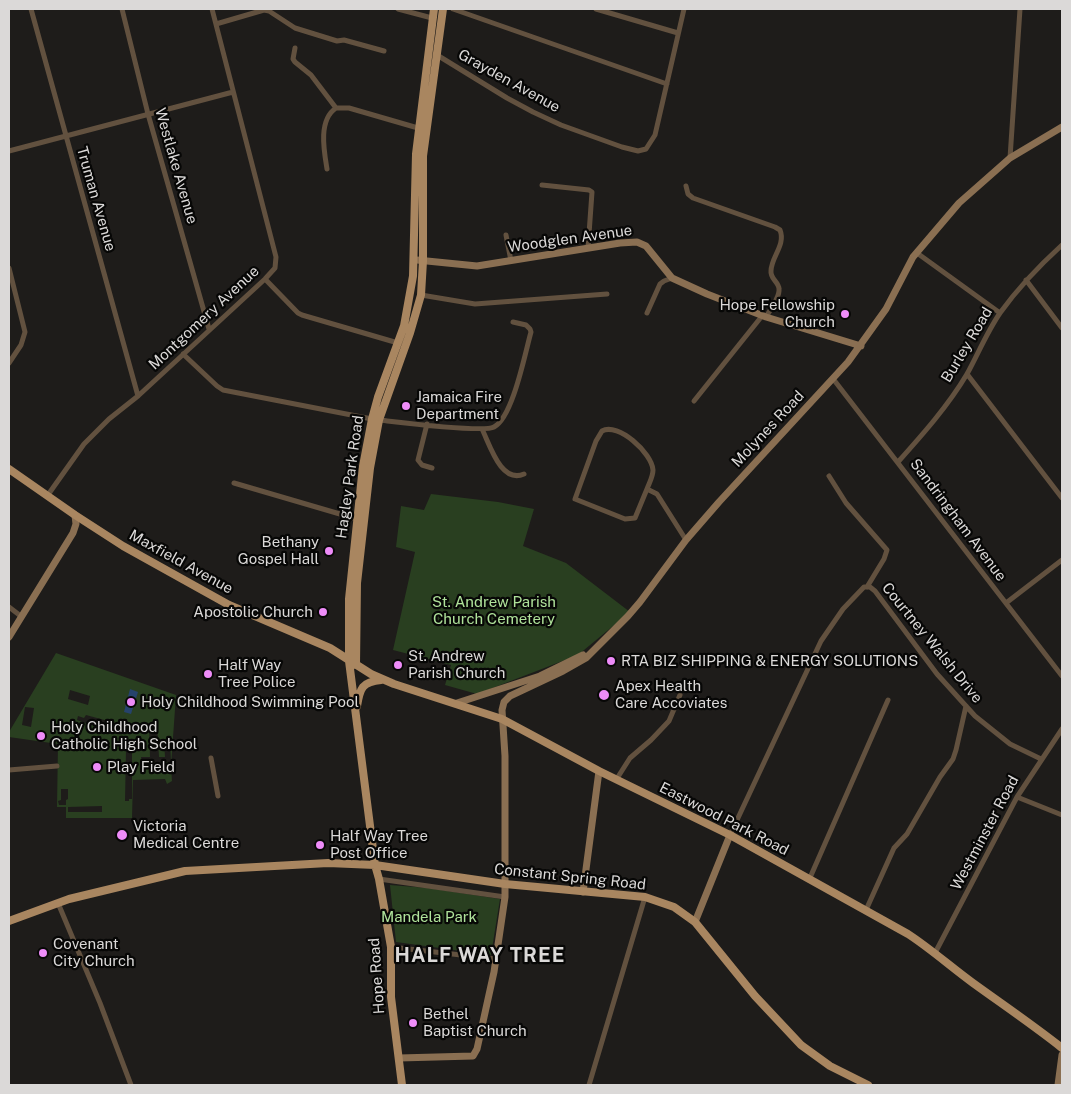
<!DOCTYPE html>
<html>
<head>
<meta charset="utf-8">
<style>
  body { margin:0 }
  #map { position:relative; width:1071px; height:1094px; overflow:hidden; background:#1e1c1a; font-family:"Public Sans",sans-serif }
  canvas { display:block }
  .frame { position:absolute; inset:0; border:10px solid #dbd9d8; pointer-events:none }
</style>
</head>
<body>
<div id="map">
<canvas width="1071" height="1094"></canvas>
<div class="frame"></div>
</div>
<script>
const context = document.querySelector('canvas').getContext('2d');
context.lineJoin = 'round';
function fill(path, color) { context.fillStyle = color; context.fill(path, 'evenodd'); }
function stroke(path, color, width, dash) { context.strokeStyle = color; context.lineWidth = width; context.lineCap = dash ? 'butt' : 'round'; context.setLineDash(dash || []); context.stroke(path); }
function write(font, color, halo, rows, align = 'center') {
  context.font = font + ' "Public Sans",sans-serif'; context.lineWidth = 4.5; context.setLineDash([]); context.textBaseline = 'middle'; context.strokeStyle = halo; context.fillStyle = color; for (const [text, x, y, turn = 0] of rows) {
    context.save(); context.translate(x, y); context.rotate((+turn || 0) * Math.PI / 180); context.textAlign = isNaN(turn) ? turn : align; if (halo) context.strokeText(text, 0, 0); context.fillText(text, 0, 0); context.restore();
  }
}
fill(new Path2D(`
  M431 494 498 502 534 509 523 546 566 563 630 612 578 655 477 694 445 685 451 665 393 650 415 552 396 547 401 506 424 510Z
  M56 653 176 695 171 766 172 781 167 784 165 779 133 780 132 818H66V807H57L58 744 9 737V732ZM70 690 90 696 88 705 68 699ZM25 707 34 708 31 727 22 725ZM86 715 108 721 106 730 77 720 78 716 84 718ZM149 724H157L159 757H165L164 740 170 739 171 762 142 763 141 757H150ZM126 750H132V799H129V801H125ZM61 789H68V799L66 800V805H59L58 801 61 800ZM102 806V812H68V807Z
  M390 885 428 888 500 899 491 955 396 942Z`), '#293f20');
fill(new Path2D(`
  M130 689 138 692 131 714 124 712Z`), '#26436c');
stroke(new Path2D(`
  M31 9 138 396
  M122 9 148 114 209 329
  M398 9 432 18
  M453 9 667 84
  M596 9 678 33
  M216 24 264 10 269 11 295 28 337 41 344 40 384 51
  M295 48 293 59 295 62 311 75 336 108
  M437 55 507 98 533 112 561 125 622 147 638 151 646 149 655 135 684 9
  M9 151 233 92
  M1010 158 1020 9
  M327 169C324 151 318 120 336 108H349L418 128
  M542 185 589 190 592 192 588 248
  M686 186 688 194 693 198 775 227 780 230C786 245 771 257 771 271 770 279 779 282 779 289 780 297 770 310 766 317
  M506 235 511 261
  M917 253 1000 313
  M9 268 25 332 21 345 9 363
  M265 279 298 313 302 315 398 343
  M1026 280 1062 328
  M421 295 475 304 607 294
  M647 313 660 284 664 281 672 278
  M183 354 217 386 223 390 372 419
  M967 374 1062 498
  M834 380 1062 676
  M694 401 762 316
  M379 420C397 422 483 433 494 427 513 417 525 353 531 332L530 329 526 325 513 322
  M427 424 418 460 422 465 432 468
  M482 429C490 445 501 484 524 474
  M898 462C923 434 948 406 967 374 978 354 987 332 1000 313 1018 288 1039 266 1062 245
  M829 476 846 503 887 550 884 559 867 587
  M234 483 357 519
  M647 489C649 483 653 477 653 470 652 453 618 422 602 431L596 441 575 499 625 519 635 518 647 489 657 494 686 540
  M50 492 84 444 109 419 138 396 265 279 275 268 276 257 212 9
  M1006 603 1062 560
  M9 607 22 617
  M211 758 218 796
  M9 770 57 766
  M616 780 630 758 651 740 669 721 680 695
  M1017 797 1062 815
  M730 835 821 641 843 609 864 587H870L875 591 937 674 975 716 1010 744 1041 759
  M379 879 505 897
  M809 880 888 700
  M58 903 100 1003 131 1085
  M866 910 894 848 907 834 940 777 953 759 956 750 966 706
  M391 947 496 959
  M935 953 1017 797 1062 729
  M589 1085 645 897`), '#62513f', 5);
stroke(new Path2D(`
  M417 260 477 266 620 243 637 242 646 246 672 278 707 294 766 317 861 346
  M9 637 73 533 76 524 75 515
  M457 703 540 676 583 655
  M583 892 599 771
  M695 922 730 835
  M399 1058 473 1056 477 1049 494 972 505 897V756L502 710 504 702 510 696 563 671 586 658 628 616 640 602 686 540 719 502 848 362 886 309 913 257 959 203 1010 158 1062 127
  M1058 1085 1062 1055`), '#8a6f52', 7);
stroke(new Path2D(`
  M9 469 75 515 123 546 229 605 330 648 371 674 394 684 502 719 599 771 730 835 908 934C931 949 951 967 973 983 1002 1004 1033 1025 1062 1048
  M356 665 357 583 370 468 379 420 410 333 421 295 423 261V156L443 9
  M357 706C360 688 362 682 381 680
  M9 921 69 899 185 871 328 863 375 865 505 884 645 897 674 907 695 922 755 996 801 1045 830 1066 868 1085
  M402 1085 391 997V947L379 879 375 865 349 661V599L363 466 372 419 378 397 404 326 413 276 416 154 434 9`), '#a98660', 8);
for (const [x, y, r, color] of [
  [845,314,5,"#ee8cf8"],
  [406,406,5,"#ee8cf8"],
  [329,551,5,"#ee8cf8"],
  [323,612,5,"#ee8cf8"],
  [611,661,5,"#ee8cf8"],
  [398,665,5,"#ee8cf8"],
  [208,674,5,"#ee8cf8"],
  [604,695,6,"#ee8cf8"],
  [131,702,5,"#ee8cf8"],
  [41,736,5,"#ee8cf8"],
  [97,767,5,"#ee8cf8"],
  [122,835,6,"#ee8cf8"],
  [320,845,5,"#ee8cf8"],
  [43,953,5,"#ee8cf8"],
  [413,1023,5,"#ee8cf8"]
]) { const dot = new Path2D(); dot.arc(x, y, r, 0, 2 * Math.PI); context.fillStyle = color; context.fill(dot); stroke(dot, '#070706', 2); }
write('15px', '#dbd9d8', '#070706', [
  ["Grayden Avenue",509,81,29],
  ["Westlake Avenue",176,166,74],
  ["Truman Avenue",96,199,74],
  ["Woodglen Avenue",570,239,-8],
  ["Montgomery Avenue",204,318,-43],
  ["Burley Road",967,345,-59],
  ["Molynes Road",768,429,-47],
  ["Hagley Park Road",350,477,-82],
  ["Sandringham Avenue",958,520,53],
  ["Maxfield Avenue",181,562,29],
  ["Courtney Walsh Drive",932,643,51],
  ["Eastwood Park Road",724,819,27],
  ["Westminster Road",985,833,-62],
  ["Constant Spring Road",570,877,6],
  ["Hope Road",377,976,-94]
]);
write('15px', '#dbd9d8', '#070706', [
  ["Hope Fellowship",835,305,"right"],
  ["Church",835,322,"right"],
  ["Jamaica Fire",416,397],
  ["Department",416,414],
  ["Bethany",319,542,"right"],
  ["Gospel Hall",319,559,"right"],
  ["Apostolic Church",313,612,"right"],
  ["St. Andrew",408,656],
  ["Parish Church",408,673],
  ["RTA BIZ SHIPPING & ENERGY SOLUTIONS",621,661],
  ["Half Way",218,665],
  ["Tree Police",218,682],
  ["Apex Health",615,686],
  ["Care Accoviates",615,703],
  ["Holy Childhood Swimming Pool",141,702],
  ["Holy Childhood",51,727],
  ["Catholic High School",51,744],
  ["Play Field",107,767],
  ["Victoria",133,826],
  ["Medical Centre",133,843],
  ["Half Way Tree",330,836],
  ["Post Office",330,853],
  ["Covenant",53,944],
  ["City Church",53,961],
  ["Bethel",423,1014],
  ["Baptist Church",423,1031]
], 'left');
write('15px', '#afe29a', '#070706', [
  ["St. Andrew Parish",494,602],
  ["Church Cemetery",494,619],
  ["Mandela Park",429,917]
]);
context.letterSpacing = '1px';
write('bold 20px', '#dbd9d8', '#070706', [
  ["HALF WAY TREE",480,956]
]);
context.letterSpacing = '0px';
</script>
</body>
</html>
